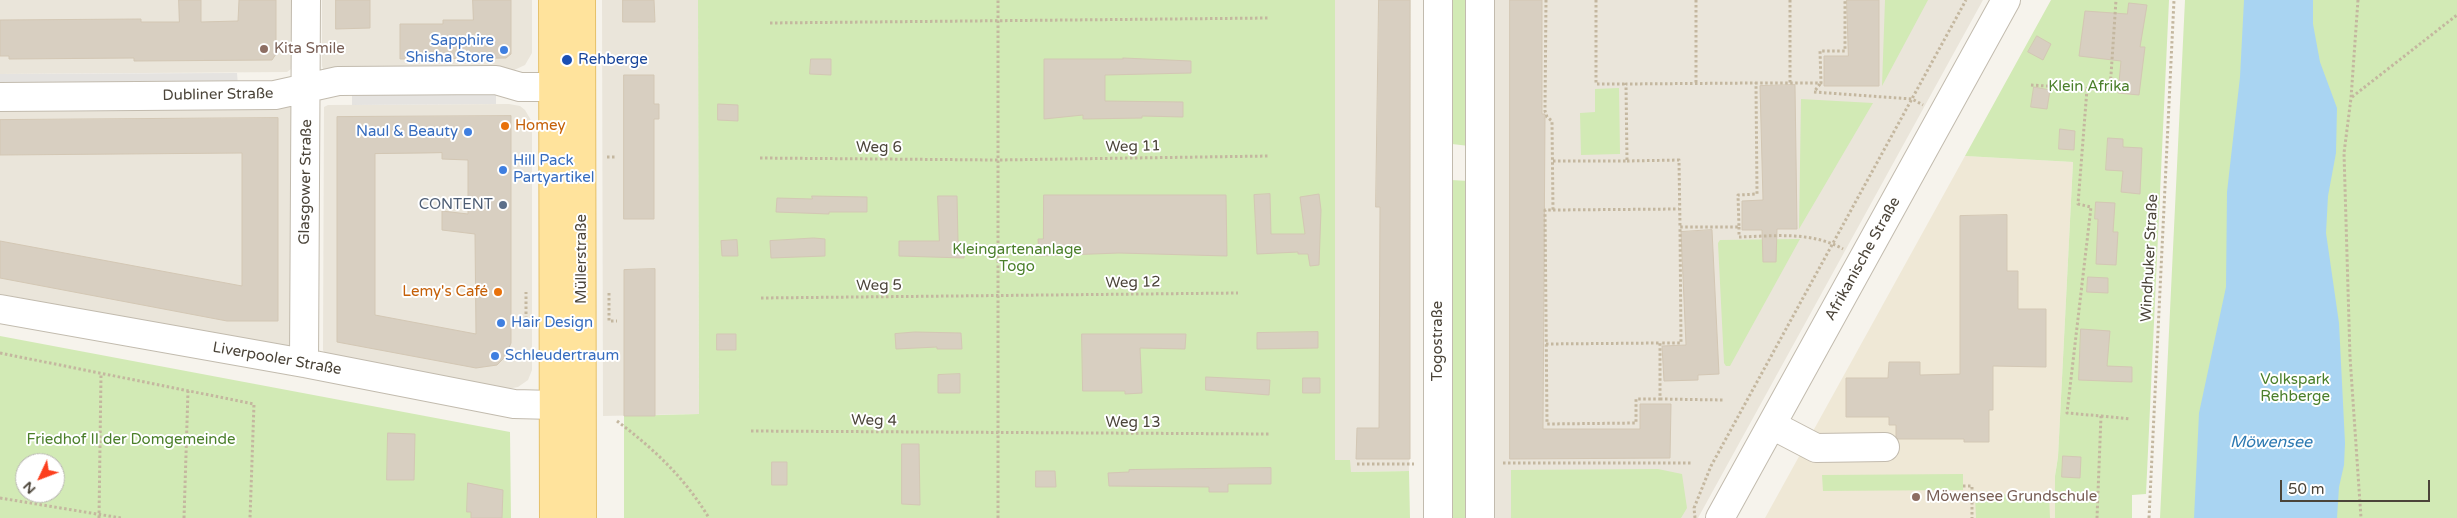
<!DOCTYPE html>
<html>
<head>
<meta charset="utf-8">
<style>
  body { margin:0 }
  #map { position:relative; width:2457px; height:518px; overflow:hidden; background:#f6f3ec; font-family:"Varela Round",sans-serif }
  canvas { display:block }
  .north { position:absolute; left:15px; top:453px; width:50px; height:50px; box-sizing:border-box; background:#fff; border:1px solid #b7b4b0; border-radius:50%; rotate:227deg; font-size:14px; font-weight:700; line-height:20px; text-align:center; color:#4b4439 }
  .north::after { content:''; display:block; margin:auto; width:18px; height:22px; background:#fc3f1d; clip-path:polygon(50% 0,100% 100%,50% 72%,0 100%) }
  .scale { position:absolute; left:2280px; top:480px; width:150px; height:22px; box-sizing:border-box; border:2px solid #4b4439; border-top:0; padding-left:6px; font-size:15px; line-height:18px; white-space:nowrap; color:#4b4439; -webkit-text-stroke:4px #fff; paint-order:stroke }
</style>
</head>
<body>
<div id="map">
<canvas width="2457" height="518"></canvas>
<div class="north">N</div>
<div class="scale">50 m</div>
</div>
<script>
const context = document.querySelector('canvas').getContext('2d');
context.lineJoin = 'round';
function fill(path, color) { context.fillStyle = color; context.fill(path, 'evenodd'); }
function stroke(path, color, width, dash) { context.strokeStyle = color; context.lineWidth = width; context.lineCap = dash ? 'butt' : 'round'; context.setLineDash(dash || []); context.stroke(path); }
function write(font, color, halo, rows, align = 'center') {
  context.font = font + ' "Varela Round",sans-serif'; context.lineWidth = 4; context.setLineDash([]); context.textBaseline = 'middle'; context.strokeStyle = halo; context.fillStyle = color; for (const [text, x, y, turn = 0] of rows) {
    context.save(); context.translate(x, y); context.rotate((+turn || 0) * Math.PI / 180); context.textAlign = isNaN(turn) ? turn : align; if (halo) context.strokeText(text, 0, 0); context.fillText(text, 0, 0); context.restore();
  }
}
fill(new Path2D(`
  M0 0H291V69L287 72 0 74Z
  M322 0H532V53L525 65 512 71H324L322 66Z
  M602 0H698L699 414 603 416Z
  M1335 0H1411L1409 471 1350 472 1335 460Z
  M1494 0H1983L1698 518H1493Z
  M509 104 520 106 525 110 532 122V370L528 380 518 387 507 389 325 354 323 350 324 107 328 105Z
  M288 105 292 109 291 346 288 348 0 294V107Z`), '#eae5da');
fill(new Path2D(`
  M1965 156 2073 162 2058 457 2055 476V518H1765Z`), '#efe8d6');
fill(new Path2D(`
  M698 0H1335V460H1350L1351 472 1409 471 1410 518H624V416L699 414Z
  M1451 0H1469V146L1452 144Z
  M1885 0H1928L1882 86Z
  M2051 0H2169L2146 494 2132 495V518H2055V476L2058 457 2073 162 1965 156Z
  M2185 0H2457V518H2160Z
  M1619 88 1620 154 1581 155 1580 113 1595 112V89Z
  M1801 99 1873 103 1799 229Z
  M1451 180 1469 181 1468 518H1451Z
  M1800 239 1730 366H1726L1724 363 1718 243 1720 240Z
  M0 336 510 432 511 518H0ZM25 463H55V493H25Z
  M1658 469 1682 474 1687 508 1681 518H1511V470Z
  M1963 474V490L1823 491 1822 475Z
  M2049 494 2050 518H1976L1975 495Z`), '#d2eab5');
fill(new Path2D(`
  M237 73 238 86 0 88V74Z
  M496 90V104L352 105V91Z`), '#e5e3e0');
fill(new Path2D(`
  M2244 0H2313V24L2320 62 2337 108 2336 153 2328 196 2326 233 2339 323 2345 443 2344 465 2339 487 2337 518H2194L2199 413 2226 287 2227 192 2240 77Z`), '#a9d4f2');
const building = new Path2D(`
  M179 0H201V22L238 21 239 0H276V54L272 60 134 61V58L9 59V56H0V20L141 19V22H179Z
  M336 0H370V28L336 29Z
  M473 0H511V54L506 58 400 59V24H443V20H473Z
  M623 0H654L655 22H623Z
  M1379 0H1410V459H1356L1357 428H1379L1380 207H1376Z
  M1510 0H1542V114H1545L1543 429H1640V404H1671L1670 458 1510 459Z
  M1847 0H1879V86H1824V56H1848Z
  M2129 3 2147 5 2140 47H2145L2139 95 2118 93 2121 61 2079 56 2085 11 2127 14Z
  M2037 36 2051 44 2043 60 2028 52Z
  M1123 58 1191 61V73L1105 75V101L1183 102V117L1142 116V118L1083 119V115L1044 119V59H1123Z
  M811 59H831V75L810 74Z
  M624 75H654V104H659V119H654V219H624Z
  M1795 85 1797 229H1777L1776 262H1763L1762 230H1742V201L1763 200 1760 86Z
  M2034 87 2050 90 2047 109 2031 107Z
  M718 104 738 105V121L718 120Z
  M511 116V343L505 357 497 365 476 368 337 342V117ZM442 153V159L468 160V214L442 211V230L475 234 476 334 375 315V154Z
  M278 118V321H227L0 278V241L242 286V153L0 155V120Z
  M2060 129 2075 131 2074 150 2059 149Z
  M2108 138 2123 139V147L2142 148 2140 194 2121 192 2123 171 2106 170Z
  M1270 194 1271 234H1305L1300 197 1319 194 1321 210 1319 265 1310 266 1308 254H1298V252L1257 254 1254 195Z
  M1044 195H1226L1227 256 1119 253 1039 256 1038 239H1043Z
  M812 196 867 197V212H829V214L776 212 777 198 812 199Z
  M938 196H957L958 241 965 243 964 258 899 256V241H939Z
  M2096 202 2115 203 2113 232H2118L2116 265 2096 264 2098 219H2095Z
  M2007 215V271H2018V309H2046V367L1993 366V410H1989V442H1964V439H1898L1896 437V425H1889V417H1846V378H1888L1889 362H1920V375L1960 374V216Z
  M1712 230 1719 374 1698 375V380L1664 381 1662 346 1686 345 1681 232Z
  M814 238 825 239V256L771 258 770 241Z
  M737 240 738 256H722L721 241Z
  M655 269V416H624V270Z
  M2088 277 2108 278V293L2087 292Z
  M2081 329 2110 331 2107 366 2132 367V382L2079 380Z
  M915 332 961 333 962 349H937V347L896 349 895 334Z
  M1318 332V348L1257 349V333Z
  M717 334H736V350H717Z
  M1082 334H1186L1185 349 1140 348 1142 393 1125 394V391H1083Z
  M960 374V393H938V375Z
  M1206 377 1270 380 1269 395 1206 390Z
  M1303 378H1320V393H1303Z
  M388 433 415 434 414 480H387Z
  M902 444H919L920 505 902 504Z
  M2063 456 2081 457 2080 478 2062 477Z
  M772 462H787V485H772Z
  M1271 468V484H1228V492H1209V487L1109 486 1108 473 1129 472V470Z
  M1036 471H1055L1056 487H1036Z
  M468 483 503 490 502 518H471V512H467Z`);
fill(building, '#d8cfc1');
stroke(building, '#d3c7b4', 1);
const minor = new Path2D(`
  M1438 0V518
  M0 97 275 95 338 81 496 80 520 87H553
  M0 309 304 363 514 404 554 405
  M304 363 306 0
  M1772 425 1816 448 1885 447
  M1480 518V0
  M1720 518 2006 0`);
const major = new Path2D(`
  M553 0 554 518
  M581 0 582 518`);
stroke(minor, '#c2bbae', 30);
stroke(major, '#e6c16a', 30);
stroke(new Path2D(`
  M1546 0 1545 111 1547 117 1552 121 1553 210H1545L1547 424 1636 423V399H1660V343H1681L1680 227H1739L1738 195 1757 194 1756 83H1821L1820 51H1845V0
  M1596 0V84H1626
  M1696 0V84
  M1790 0V83
  M2358 0 2351 98 2344 153 2350 357 2361 518
  M770 23 1269 18
  M1820 84 1814 92 1912 99 1923 105
  M2031 85 2110 90 2116 0
  M2087 89 2078 204 2091 207 2067 413 2101 416 2097 518
  M2352 97 2457 15
  M607 157H617
  M760 158 997 160 1269 156
  M1553 161H1627L1626 84 1756 83
  M1627 161 1679 160 1680 227
  M1553 210 1679 209
  M1739 227V237C1774 236 1811 231 1843 249
  M609 293V321H617
  M761 298 1238 293
  M521 319H526V292
  M1546 344 1660 343
  M0 353 254 404 250 518
  M1660 399 1723 400
  M2101 416 2130 419
  M617 421C654 449 685 478 709 518
  M751 431 1269 434
  M1503 463H1693
  M1357 464H1414
  M1963 486H1972V518
  M0 498 121 518
  M99 518 101 374
  M184 518 188 391
  M998 518V0
  M1695 518 1694 508 1711 466 1966 0
  M2149 518 2174 0`), '#c4b79f', 3, [2.5, 2.5]);
stroke(minor, '#fff', 28);
stroke(major, '#ffe39c', 28);
for (const [x, y, r, color] of [
  [264,49,5,"#8d6e63"],
  [504,50,5,"#3f7fe0"],
  [567,60,6,"#1a4fb4"],
  [505,126,5,"#e8710a"],
  [468,132,5,"#3f7fe0"],
  [503,170,5,"#3f7fe0"],
  [503,205,5,"#5c6f8a"],
  [498,292,5,"#e8710a"],
  [501,323,5,"#3f7fe0"],
  [495,356,5,"#3f7fe0"],
  [1916,497,5,"#8d6e63"]
]) { const dot = new Path2D(); dot.arc(x, y, r, 0, 2 * Math.PI); context.fillStyle = color; context.fill(dot); stroke(dot, '#fff', 2); }
write('15px', '#366cbe', '#fff', [
  ["Sapphire",494,41,"right"],
  ["Shisha Store",494,58,"right"],
  ["Naul & Beauty",458,132,"right"],
  ["Hill Pack",513,161],
  ["Partyartikel",513,178],
  ["Hair Design",511,323],
  ["Schleudertraum",505,356]
], 'left');
write('15px', '#785e54', '#fff', [
  ["Kita Smile",274,49],
  ["Möwensee Grundschule",1926,497]
], 'left');
write('15px', '#164399', '#fff', [
  ["Rehberge",578,60]
], 'left');
write('15px', '#4a7f2a', '#fff', [
  ["Klein Afrika",2089,87],
  ["Kleingartenanlage",1017,250],
  ["Togo",1017,267],
  ["Volkspark",2295,380],
  ["Rehberge",2295,397],
  ["Friedhof II der Domgemeinde",131,440]
]);
write('15px', '#4b4439', '#fff', [
  ["Dubliner Straße",218,95,-1],
  ["Weg 11",1133,147,-1],
  ["Weg 6",879,148],
  ["Glasgower Straße",306,182,-89],
  ["Windhuker Straße",2150,258,-87],
  ["Müllerstraße",582,259,-90],
  ["Afrikanische Straße",1863,259,-61],
  ["Weg 12",1133,283,-1],
  ["Weg 5",879,286,-1],
  ["Togostraße",1438,341,-90],
  ["Liverpooler Straße",277,359,10],
  ["Weg 4",874,421,1],
  ["Weg 13",1133,423]
]);
write('15px', '#c56008', '#fff', [
  ["Homey",515,126],
  ["Lemy's Café",488,292,"right"]
], 'left');
write('15px', '#4e5e75', '#fff', [
  ["CONTENT",493,205]
], 'right');
write('italic 16px', '#2e7ab2', '#fff', [
  ["Möwensee",2271,443]
]);
</script>
</body>
</html>
